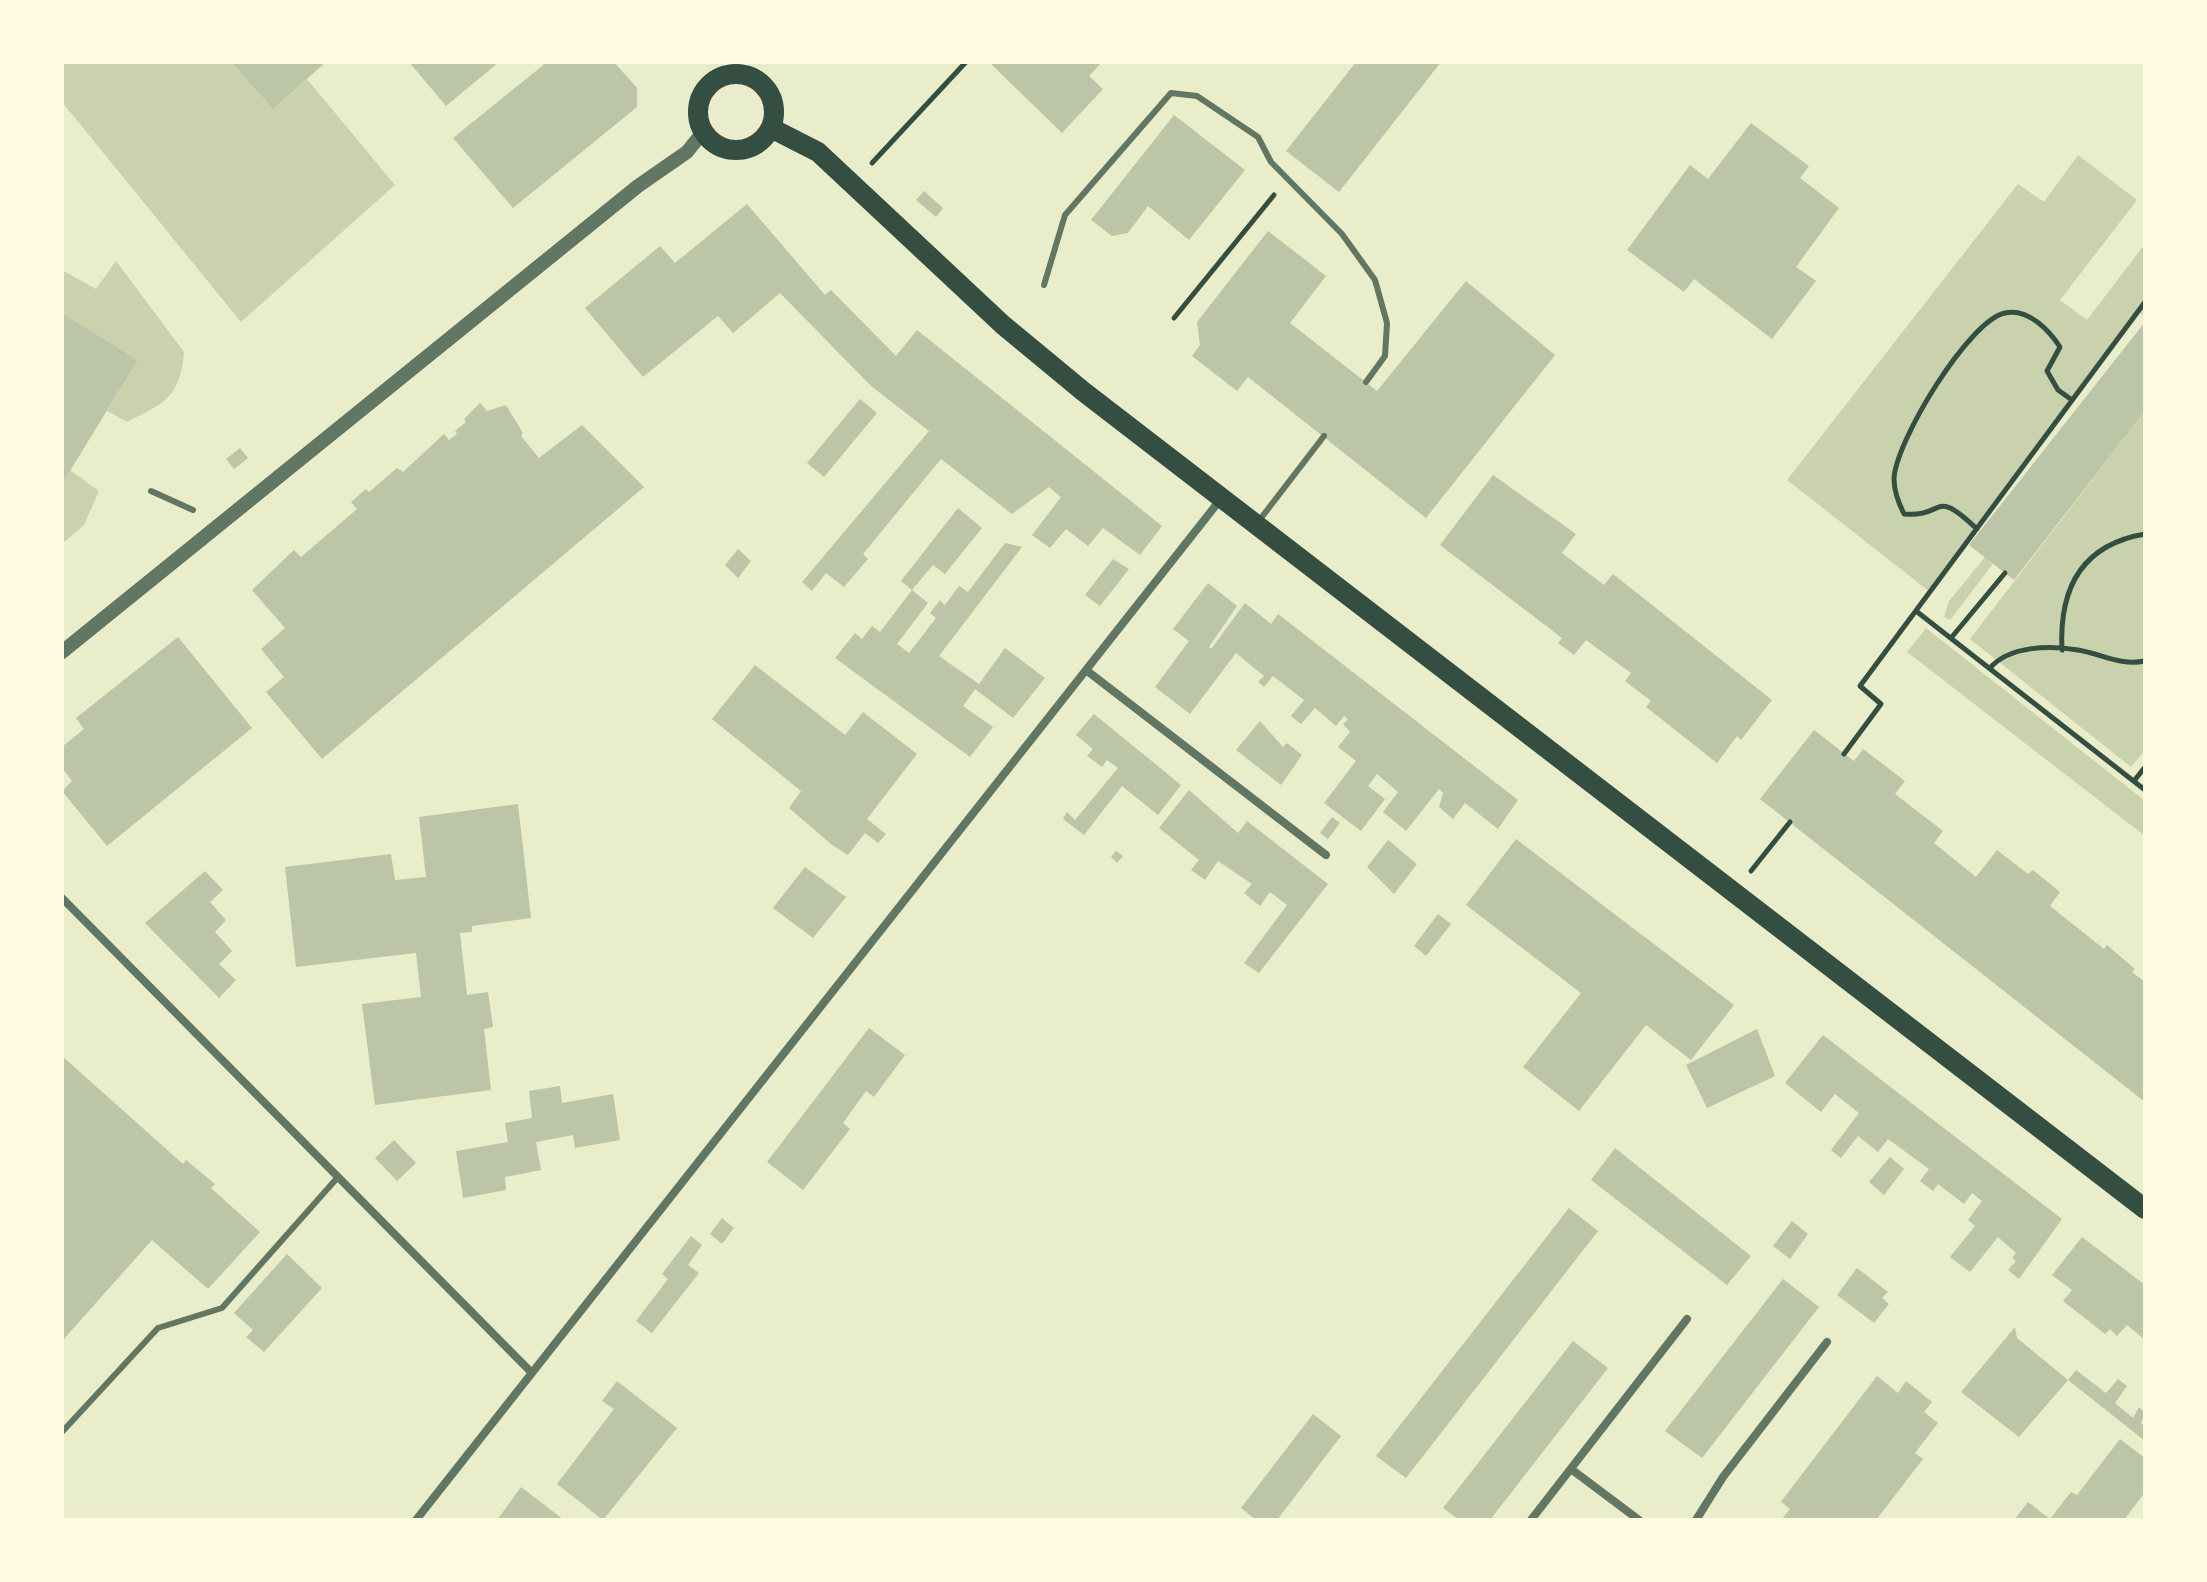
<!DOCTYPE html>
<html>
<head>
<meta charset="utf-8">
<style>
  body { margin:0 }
  #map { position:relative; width:2207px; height:1582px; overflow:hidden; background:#e9edc9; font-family:Montserrat,sans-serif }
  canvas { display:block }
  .frame { position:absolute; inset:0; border:64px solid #fefae0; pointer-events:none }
</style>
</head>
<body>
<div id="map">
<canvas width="2207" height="1582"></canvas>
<div class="frame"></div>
</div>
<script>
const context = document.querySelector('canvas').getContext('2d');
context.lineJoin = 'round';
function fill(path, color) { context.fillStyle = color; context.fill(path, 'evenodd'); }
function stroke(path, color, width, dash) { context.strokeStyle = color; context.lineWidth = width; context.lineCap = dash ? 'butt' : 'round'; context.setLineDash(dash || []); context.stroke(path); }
fill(new Path2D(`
  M62 62H231L273 109 307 79 395 185 241 322 62 102Z
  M2078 155 2137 200 2060 300 2087 320 2145 244V317L2139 312 1930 592 1787 480 2018 184 2044 202Z
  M116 261 184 352C180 398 164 403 127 422L107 411 138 360 62 313V270L96 289Z
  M2145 411V750L2131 767 1970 639Z
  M70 470 99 491 84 525 62 544V484Z
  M1985 557 1993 564 1950 620 1944 617 1949 601Z
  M1926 628 2145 801V836L1907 652Z`), '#cad2ad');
fill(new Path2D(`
  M231 62H326L273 109Z
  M409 62H499L446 106Z
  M547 62H614L637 88V107L513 208 453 138Z
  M989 62H1102L1089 76 1103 89 1062 133Z
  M1356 62H1441L1339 192 1286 151Z
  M1174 115 1245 170 1189 240 1148 206 1128 233 1112 236 1091 220Z
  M1751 123 1809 166 1800 178 1839 208 1796 267 1816 281 1772 339 1694 279 1684 292 1627 250 1690 165 1708 179Z
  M924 191 943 208 936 217 916 200Z
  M747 204 825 295 831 290 896 356 917 330 1162 526 1140 555 1103 528 1088 546 1066 529 1050 548 1032 535 1061 497 1049 487 1012 514 941 459 863 554 868 559 844 587 826 573 812 591 802 582 929 431 871 386 780 293 733 333 718 316 643 377 585 308 660 246 675 263Z
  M1268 231 1326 276 1290 323 1377 391 1466 281 1555 355 1426 518 1248 377 1237 391 1192 356 1200 345 1197 322Z
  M62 313 138 360 62 484Z
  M2145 322V411L2014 580 1969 545Z
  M860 399 877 413 824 477 807 463Z
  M480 403 487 411 506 405 523 433 521 436 539 458 582 425 644 487 322 759 266 692 284 677 261 649 285 628 252 590 294 550 301 557 357 509 351 502 366 489 369 492 397 468 403 472 444 434 449 440 457 434 455 431 466 422 464 419Z
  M240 448 248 458 234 469 226 459Z
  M1493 475 1576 534 1562 553 1604 585 1613 574 1772 700 1741 740 1737 736 1717 763 1646 707 1651 701 1625 681 1631 673 1586 640 1574 655 1558 643 1562 638 1440 545Z
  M958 508 982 528 945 574 933 565 912 590 901 581Z
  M1005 543 1022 547 939 656 979 684 1005 648 1045 678 1013 718 975 689 963 706 993 727 970 757 835 658 855 633 862 639 872 626 880 632 912 590 928 603 897 644 909 653 936 618 930 613 940 600 945 605 959 586 968 592Z
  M738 549 751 561 738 578 725 565Z
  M1113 559 1129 569 1100 606 1085 595Z
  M1208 583 1237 606 1209 647 1211 649 1245 603 1271 624 1278 614 1518 800 1498 829 1465 803 1453 819 1439 807 1443 793 1439 789 1406 831 1383 812 1398 792 1377 774 1368 786 1385 799 1361 831 1324 803 1356 761 1338 747 1350 732 1343 724 1348 719 1344 716 1336 726 1315 708 1301 724 1291 716 1304 700 1273 676 1264 687 1258 682 1264 676 1236 653 1190 714 1155 687 1189 641 1173 629Z
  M178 637 252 728 107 846 62 791 72 781 62 768V747L84 729 76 718Z
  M755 665 845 735 863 712 917 754 867 819 886 834 878 843 865 833 848 855 831 844 789 808 801 791 712 719Z
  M1094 714 1181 785 1158 815 1122 786 1084 835 1063 819 1067 812 1075 820 1118 768 1107 760 1102 767 1087 756 1093 749 1076 735Z
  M1260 721 1283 747 1287 743 1302 755 1281 785 1236 750Z
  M1814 730 1854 761 1863 749 1905 781 1895 794 1943 831 1934 843 1976 877 1997 850 2028 874 2033 870 2060 892 2050 906 2104 949 2107 945 2135 969 2132 972 2145 982V1102L1760 799Z
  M1189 790 1238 833 1247 821 1328 884 1259 973 1244 963 1287 905 1270 892 1260 906 1244 893 1252 884 1218 861 1205 880 1191 870 1199 860 1159 828Z
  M518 804 531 918 472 926V932L460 933 467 995 488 992 493 1027 484 1029 491 1090 375 1105 362 1004 421 997 416 953 296 967 285 867 391 854 395 880 426 877 419 817Z
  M1332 817 1340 823 1328 839 1320 833Z
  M1516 839 1734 1005 1691 1060 1646 1025 1579 1111 1523 1067 1581 993 1466 905Z
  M1388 840 1417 864 1394 894 1367 867Z
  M1116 851 1123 856 1117 863 1111 857Z
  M805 867 846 897 813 938 773 908Z
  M205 871 223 890 210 902 226 920 215 932 232 951 219 964 236 980 219 998 145 923Z
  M1438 914 1451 924 1426 956 1414 946Z
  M869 1028 905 1055 874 1097 866 1091 843 1123 850 1129 803 1190 767 1162Z
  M1757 1029 1775 1076 1707 1108 1686 1065Z
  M1823 1035 2062 1219 2019 1279 2008 1270 2016 1261 2012 1258 2016 1253 1998 1237 1970 1272 1950 1257 1975 1226 1968 1220 1982 1201 1972 1193 1964 1204 1938 1184 1933 1191 1920 1181 1929 1169 1888 1139 1878 1152 1858 1136 1841 1158 1831 1150 1859 1113 1835 1094 1821 1112 1785 1083Z
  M62 1056 183 1164 186 1160 215 1184 211 1188 260 1232 208 1289 152 1240 62 1341Z
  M560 1086 562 1103 613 1094 620 1140 575 1148 573 1135 536 1142 541 1170 505 1177 506 1190 463 1198 456 1151 508 1142 505 1123 532 1118 529 1091Z
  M394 1140 416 1163 397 1181 375 1158Z
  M1615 1148 1751 1256 1727 1285 1591 1180Z
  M1890 1157 1904 1169 1884 1195 1869 1182Z
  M1569 1208 1598 1231 1406 1478 1376 1456Z
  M722 1218 734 1228 722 1244 710 1234Z
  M1792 1221 1808 1234 1790 1259 1773 1246Z
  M691 1236 702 1245 688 1265 699 1273 652 1333 636 1321 668 1279 662 1274Z
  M2082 1237 2145 1285V1340L2127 1325 2117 1336 2110 1329 2105 1334 2063 1301 2072 1290 2052 1275Z
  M287 1254 322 1288 264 1352 246 1337 253 1330 234 1313Z
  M1857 1268 1888 1292 1882 1298 1889 1304 1874 1323 1837 1295Z
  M1783 1279 1819 1307 1702 1458 1665 1431Z
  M2015 1327 2017 1338 2068 1380 2076 1370 2106 1393 2118 1379 2127 1386 2115 1403 2133 1418 2139 1407 2145 1413 2141 1423 2145 1427V1441L2068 1380 2019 1437 1961 1392Z
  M1573 1341 1608 1368 1490 1520H1459L1443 1508Z
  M1877 1376 1898 1393 1906 1381 1932 1402 1924 1412 1938 1423 1915 1453 1923 1459 1876 1520H1781L1790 1509 1781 1502 1783 1499Z
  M617 1381 677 1428 603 1520 557 1484 614 1409 602 1401Z
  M1313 1414 1341 1436 1277 1520H1256L1241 1508Z
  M2120 1439 2145 1458V1492L2124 1520H2014L2028 1502 2050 1519 2071 1492 2077 1495Z
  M521 1487 564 1520H497Z`), '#bcc5a7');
stroke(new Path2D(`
  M872 163 966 62
  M1174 318 1274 195
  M1977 529C1932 486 1946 518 1904 514 1898 502 1894 492 1894 479 1895 442 1969 320 2005 313 2028 308 2049 330 2060 347L2047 371 2058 390 2072 400
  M1916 611 2145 790
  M1951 638 2005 573
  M2062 650C2059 590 2080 545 2145 534
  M1990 668C2009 646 2049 645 2078 650 2102 654 2120 666 2145 661
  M1844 754 1881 704 1860 686 2145 302
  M2134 781 2145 767
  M1751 871 1790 822`), '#344e41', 5);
stroke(new Path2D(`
  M1044 285 1065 215 1171 93 1197 96 1258 137 1271 162 1342 234 1375 280 1387 323 1385 356 1366 382
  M151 491 193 510
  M1258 522 1324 436
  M62 1432 158 1328 222 1308 338 1177`), '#617663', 6);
stroke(new Path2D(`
  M1086 670 1326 855
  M62 898 530 1371
  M1571 1469 1639 1520
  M416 1520 1220 500
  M1531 1520 1687 1319
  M1696 1520 1723 1477 1827 1342`), '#617663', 8);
stroke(new Path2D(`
  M62 652 638 186 687 152 703 132`), '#617663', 14);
stroke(new Path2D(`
  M698 112a38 38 0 1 1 76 0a38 38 0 1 1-76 0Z
  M771 128 818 152 1003 325 1084 392 2145 1209`), '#344e41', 20);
</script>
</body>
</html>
